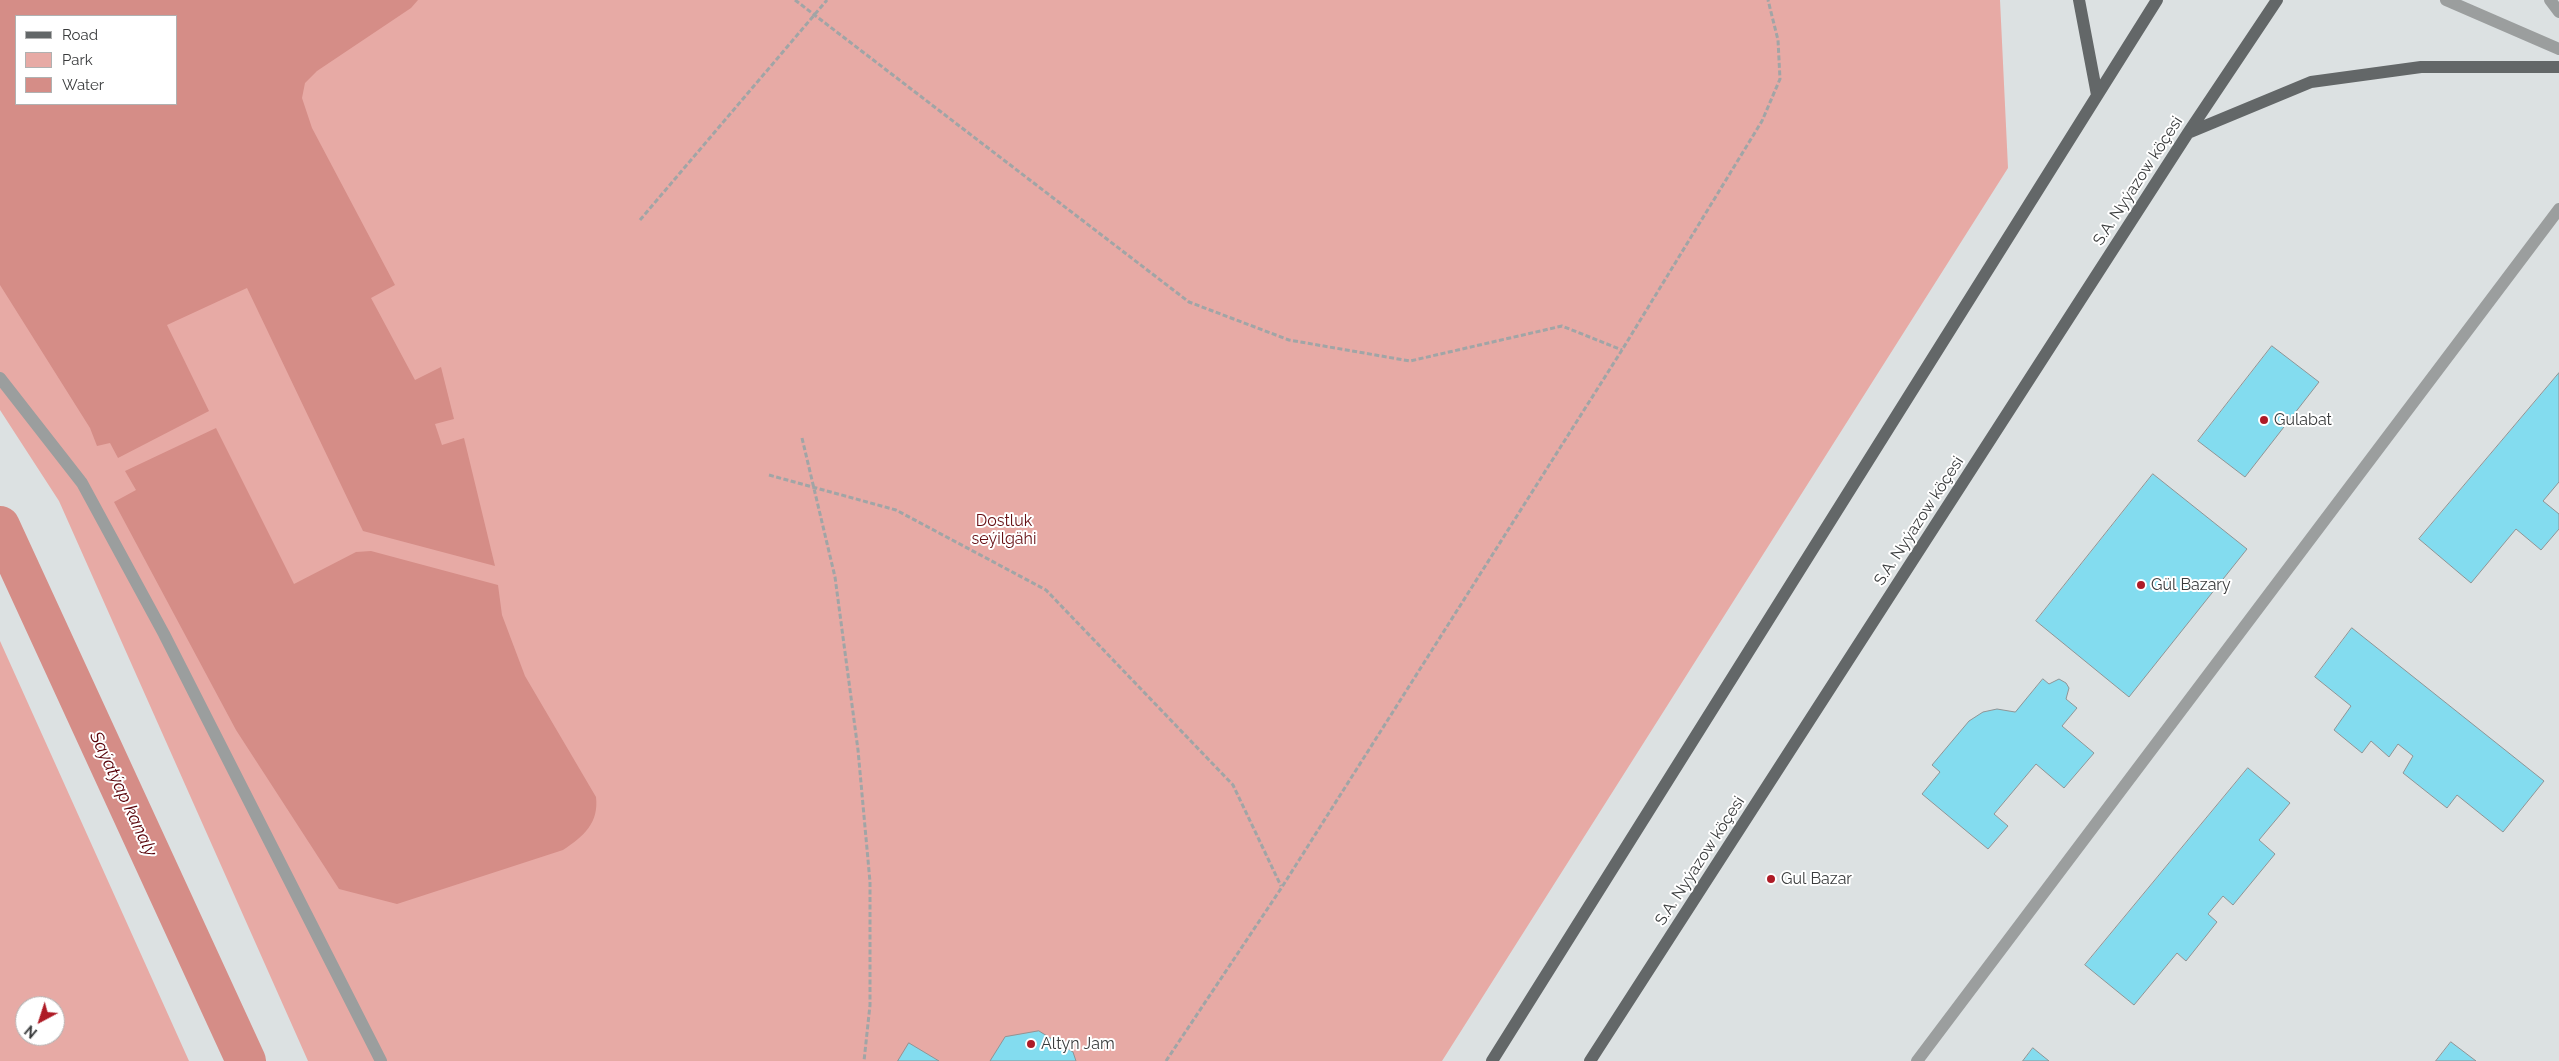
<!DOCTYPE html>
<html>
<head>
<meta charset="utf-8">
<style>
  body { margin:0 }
  #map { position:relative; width:2559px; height:1061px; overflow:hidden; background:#dce1e2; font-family:Raleway,sans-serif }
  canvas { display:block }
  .legend { position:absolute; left:15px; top:15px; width:162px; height:90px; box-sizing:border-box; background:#fff; border:1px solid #b0b1b1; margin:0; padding:6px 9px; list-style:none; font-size:15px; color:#393b3c }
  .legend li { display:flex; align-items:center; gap:10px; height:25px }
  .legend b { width:25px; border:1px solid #b0b1b1 }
  .north { position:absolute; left:15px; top:996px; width:50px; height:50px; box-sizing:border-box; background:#fff; border:1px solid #b0b1b1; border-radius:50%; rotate:220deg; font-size:14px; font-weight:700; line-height:20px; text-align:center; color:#393b3c }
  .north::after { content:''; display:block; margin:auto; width:18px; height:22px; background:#ae1b26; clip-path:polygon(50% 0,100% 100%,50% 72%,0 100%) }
</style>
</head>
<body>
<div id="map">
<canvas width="2559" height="1061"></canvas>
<ul class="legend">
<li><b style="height:6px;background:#636768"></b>Road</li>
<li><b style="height:14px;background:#e7aaa5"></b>Park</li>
<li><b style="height:14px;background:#d58d87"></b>Water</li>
</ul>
<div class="north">N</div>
</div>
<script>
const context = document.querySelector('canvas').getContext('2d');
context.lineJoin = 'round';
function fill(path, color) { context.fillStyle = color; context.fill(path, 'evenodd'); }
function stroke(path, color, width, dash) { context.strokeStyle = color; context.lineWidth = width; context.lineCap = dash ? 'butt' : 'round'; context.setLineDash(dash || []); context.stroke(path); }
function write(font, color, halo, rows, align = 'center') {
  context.font = font + ' Raleway,sans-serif'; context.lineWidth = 4; context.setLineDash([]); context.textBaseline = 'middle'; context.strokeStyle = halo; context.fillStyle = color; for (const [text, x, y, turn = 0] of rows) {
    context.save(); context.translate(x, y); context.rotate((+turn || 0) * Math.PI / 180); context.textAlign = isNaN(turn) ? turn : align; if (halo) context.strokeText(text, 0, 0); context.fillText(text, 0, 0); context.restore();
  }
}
fill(new Path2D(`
  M0 0H2000L2008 168 1442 1061H308L59 501 0 410ZM16 16H176V104H16Z
  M0 641 189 1061H0ZM25 1006H55V1036H25Z`), '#e7aaa5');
fill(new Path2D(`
  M0 0H418L411 8 317 71 305 83 302 98 312 128 395 285 371 298 415 380 441 367 454 419 435 424 442 445 464 438 495 566 363 531 247 288 167 325 209 411 118 458 110 443 97 446 90 428 0 285ZM16 16H176V104H16Z
  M216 428 294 584 356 552 371 551 498 585 502 615 525 676 596 797C599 823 584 836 563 850L397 904 339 889 236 730 114 502 136 490 125 471Z`), '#d58d87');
stroke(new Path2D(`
  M0 526 246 1061`), '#d58d87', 40);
const building = new Path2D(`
  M2272 346 2319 382 2245 477 2198 441Z
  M2559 373V482L2543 501 2559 514V529L2541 550 2516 529 2471 583 2419 539Z
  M2153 474 2247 549 2129 697 2036 621Z
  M2352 628 2544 781 2503 832 2457 795 2447 808 2403 773 2413 756 2398 744 2389 757 2371 741 2362 753 2334 730 2351 706 2315 677Z
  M2043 679 2049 684 2059 679 2066 683 2069 688 2066 699 2077 708 2062 726 2094 753 2064 788 2036 764 1994 814 2008 826 1988 849 1922 794 1940 772 1932 765 1969 721 1983 712 1997 709 2015 712Z
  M2248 768 2290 803 2259 840 2275 854 2233 905 2223 896 2208 914 2217 922 2186 961 2177 953 2134 1005 2085 965Z
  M1039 1031 1073 1052 1076 1061H990L1005 1037Z
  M2451 1042 2476 1061H2436Z
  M909 1043 939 1061H898Z
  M2033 1048 2049 1061H2023Z`);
fill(building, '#83dcef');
stroke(building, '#8f9495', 1);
stroke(new Path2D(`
  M795 0 1189 302 1289 340 1410 361 1562 326 1622 350
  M640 220 827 0
  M802 438 835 577 858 750 870 882V1005L864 1061
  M769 475 896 510 1046 590 1233 785 1281 886
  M1166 1061 1282 887 1622 350 1762 121 1780 79 1778 40 1768 0`), '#a1a5a6', 3, [5, 2.5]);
stroke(new Path2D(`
  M0 378 82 483 164 634 381 1061`), '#9b9e9e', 12);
stroke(new Path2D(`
  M1917 1061 2559 209`), '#9b9e9e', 12);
stroke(new Path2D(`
  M2446 0 2559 49
  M2550 0 2559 12`), '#9b9e9e', 12);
stroke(new Path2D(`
  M2079 0 2097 95
  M2188 133 2311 82 2421 67H2559
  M1492 1061 2157 0
  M1590 1061 2188 133 2277 0`), '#636768', 12);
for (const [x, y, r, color] of [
  [2264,420,5,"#ae1b26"],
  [2141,585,5,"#ae1b26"],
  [1771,879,5,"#ae1b26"],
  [1031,1044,5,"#ae1b26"]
]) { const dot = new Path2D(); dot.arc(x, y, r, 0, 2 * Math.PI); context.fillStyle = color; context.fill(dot); stroke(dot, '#fff', 2); }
write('16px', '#393b3c', '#fff', [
  ["S.A. Nyýazow köçesi",2138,181,-57],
  ["S.A. Nyýazow köçesi",1919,521,-57],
  ["S.A. Nyýazow köçesi",1700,861,-57]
]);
write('16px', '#393b3c', '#fff', [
  ["Gulabat",2274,420],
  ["Gül Bazary",2151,585],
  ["Gul Bazar",1781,879],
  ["Altyn Jam",1041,1044]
], 'left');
write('16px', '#661014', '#fff', [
  ["Dostluk",1004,521],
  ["seýilgähi",1004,539]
]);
write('italic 18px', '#570007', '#fff', [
  ["Saýatýap kanaly",123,794,65]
]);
</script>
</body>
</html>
